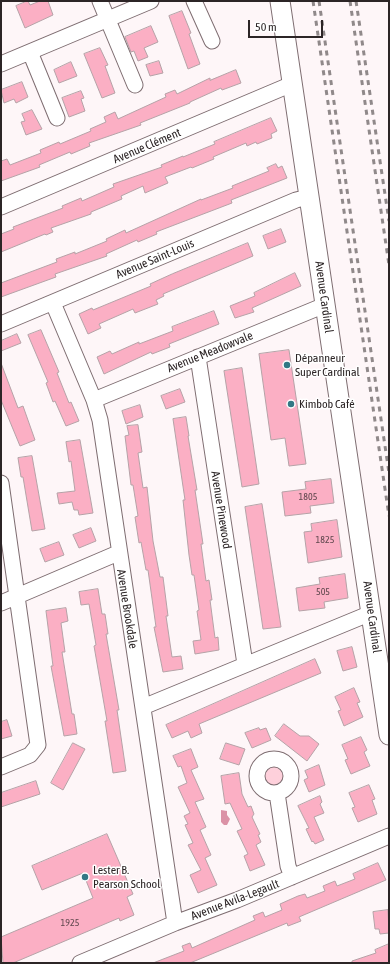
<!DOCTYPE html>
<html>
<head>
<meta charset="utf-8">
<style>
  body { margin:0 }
  #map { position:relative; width:390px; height:964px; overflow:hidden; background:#fef6f8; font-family:"Asap Condensed",sans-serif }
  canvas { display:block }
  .frame { position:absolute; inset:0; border:2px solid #2c2526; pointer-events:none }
  .scale { position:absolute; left:248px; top:20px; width:75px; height:18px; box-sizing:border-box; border:2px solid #2c2526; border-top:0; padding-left:5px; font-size:12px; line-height:14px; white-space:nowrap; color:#2c2526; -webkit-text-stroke:3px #fff; paint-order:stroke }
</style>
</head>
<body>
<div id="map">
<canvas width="390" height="964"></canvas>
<div class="frame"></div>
<div class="scale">50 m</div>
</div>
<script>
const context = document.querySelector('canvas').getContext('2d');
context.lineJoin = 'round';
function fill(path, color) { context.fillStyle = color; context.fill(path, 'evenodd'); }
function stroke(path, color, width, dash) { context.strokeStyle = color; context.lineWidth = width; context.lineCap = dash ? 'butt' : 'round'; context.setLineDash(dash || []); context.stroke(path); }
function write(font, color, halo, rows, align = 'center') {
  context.font = font + ' "Asap Condensed",sans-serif'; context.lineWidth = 3; context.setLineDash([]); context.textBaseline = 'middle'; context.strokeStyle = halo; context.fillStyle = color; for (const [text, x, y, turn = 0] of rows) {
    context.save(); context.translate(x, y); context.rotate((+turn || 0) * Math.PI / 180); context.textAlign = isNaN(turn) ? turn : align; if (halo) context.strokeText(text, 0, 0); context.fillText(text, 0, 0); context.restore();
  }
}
fill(new Path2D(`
  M263 776a11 11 0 1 1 22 0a11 11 0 1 1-22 0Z`), '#fed0db');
fill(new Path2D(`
  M221 810 227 811V815L230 819 227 825H224L221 822Z`), '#db92a6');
const building = new Path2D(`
  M28 1 30 5 40 1H48L53 15 25 28 16 6Z
  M182 11 191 33 189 34 200 64 188 69 169 16Z
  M151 26 158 42 144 48 148 57 138 61 134 51 131 52 125 37Z
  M100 48 108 65 105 66 115 93 102 98 84 54Z
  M159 61 163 73 150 76 146 65Z
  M71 62 77 76 59 83 54 70Z
  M236 70 241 83 222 90 221 88 190 102V103L140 123 141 125 89 143 90 146 71 154 70 152 39 165 40 167 1 181V161L7 159 10 165 41 153 40 150 59 142 60 144 91 131 90 129 106 122 104 117 115 112 118 119 166 97 165 94 175 90 177 94 210 78V80Z
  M22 82 28 97 16 103 14 99 4 103 1 90Z
  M81 91 84 98 81 99 85 111 69 117 62 98Z
  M32 110 42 129 26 135 21 122 25 121 22 114Z
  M271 118 277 131 271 134 272 138 257 144 256 142 247 146 246 143 213 157 214 159 192 168 191 167 165 177 168 183 145 193 143 186 121 196 122 199 91 212V214L51 228 53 232 46 235 45 234 1 252V234L14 229 13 227 63 208 62 206 81 198 82 201 114 187 113 184 162 167 161 165 183 156V157L215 144 214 142Z
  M276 164 278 168 282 166 287 178 231 200 232 203 156 232 157 234 138 242 137 240 106 254 107 256 55 274 56 277 1 297V283L57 262 56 259 75 252V254L107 241 106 239 125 230 126 233 201 199V200L233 188 232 186 269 171 267 168Z
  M281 229 286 242 268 249 263 236Z
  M248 243 253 256 163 294 164 296 156 300 158 304 135 313 133 309 99 324 101 328 88 334 79 314 92 308 93 310 151 286 150 284 172 274Z
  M295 273 301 286 252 308 254 312 235 318 230 306 255 296 254 293Z
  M214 311 219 324 169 344 170 347 152 354 151 352 104 374 97 357 110 351 112 354 139 342V344L173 331 172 327Z
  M41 330 59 372 57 373 69 403 71 402 79 421 66 426 55 401 53 402 46 383 48 382 28 335Z
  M17 334 21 343 1 351V341Z
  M289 350 306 464 289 466 285 438 271 440 259 354Z
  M1 363 18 408 23 406 35 440 20 446 1 400Z
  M242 368 259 484 242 487 224 371Z
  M180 389 185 402 166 409 161 396Z
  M140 405 143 417 126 424 122 411Z
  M186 417 189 436H188L197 490H195L203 544H201L206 581 209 580 212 600H210L215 638 218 637 219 650 195 654 193 641 201 640 197 611 199 610 194 575H192L189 555 183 500H185L173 419Z
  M138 425 142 452 138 453 143 488 147 487 153 541 160 577H163L168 616H166L172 657 181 656 183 669 163 672 154 627H156L148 570H146L141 542 139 543 135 517 138 516 133 485H131L125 436 129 435 127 426Z
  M80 440 93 513 79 515 78 510H74L72 502 59 504 57 493 75 491 71 461 69 462 66 442Z
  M32 456 45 529 32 531 23 477H21L18 458Z
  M331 479 334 503 310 506 311 513 285 516 282 492 306 489 305 482Z
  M262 504 281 627 263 629 245 507Z
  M337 520 342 557 308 563 304 532 312 531 311 524Z
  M91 528 96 541 79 548 73 535Z
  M59 542 64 555 45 562 40 549Z
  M345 574 348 598 324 602 325 608 299 611 296 588 320 584 319 578Z
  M98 589 102 614H105L108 634H106L119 710H117L126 771 113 773 105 721H107L94 646 96 645 89 604 81 605 79 592Z
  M66 608 68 621 61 623 65 652H62L72 714H74L77 734 64 736 51 666H53L46 611Z
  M352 647 357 667 343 671 337 651Z
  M315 659 321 673 199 724 202 733 191 738 188 731 172 738 166 725Z
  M354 688 360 702 357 703 363 717 344 726 338 711 341 710 335 697Z
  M7 720 12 736 1 739V722Z
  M284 724 300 736H309L319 744 307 761 275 736Z
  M259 728 260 730 266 728 271 740 252 748 245 733Z
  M361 737 367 750 364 752 370 766 351 774 345 760 348 759 342 745Z
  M73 743 85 749 63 790 51 783Z
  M226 743 245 749 239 765 220 759Z
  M191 749 198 767 191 770 204 799 195 802 206 827 200 830 211 855 205 858 217 885 198 893 190 875 201 870 188 845 193 843 185 825 188 824 184 816 190 813 178 787 187 783 181 766 178 767 173 756Z
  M319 765 325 785 309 792 304 780 308 778 305 771Z
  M239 773 242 794 248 807 251 806 254 814 252 817 260 834 258 835 261 842 256 845 265 865 250 871 244 856 248 854 237 831 242 829 230 803 225 804 221 776Z
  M36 781 40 794 1 807V793Z
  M369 785 375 799 372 800 377 814 358 822 352 808 355 807 349 793Z
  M320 796 322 802 320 804 324 813 314 817 324 840 315 844 313 841 312 842 306 829 309 828 298 806Z
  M107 834 133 894 127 897 134 915 120 921 119 918 13 963H3L1 937 93 898 83 873 42 890 32 866Z
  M378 863 386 880 299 917 301 921 288 926 287 923 190 963H153L184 951 182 946 190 943 192 948 255 920 253 916 263 912 265 917 282 910 280 904 298 896 305 894 307 898 325 891 323 886 335 881 337 886 355 879 353 874Z
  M388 910 389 933 380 934 379 929H375L373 912Z
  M389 944V963H352V961L376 953 375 950Z`);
fill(building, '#fbafc4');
stroke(building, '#b5a2a7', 1);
const minor = new Path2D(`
  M100 1 135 85
  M194 1 212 41
  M30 52 57 118
  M1 64 151 1
  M1 207 292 84
  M53 303 94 400 100 420 175 923
  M1 324 296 200 309 197
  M198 357 245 664
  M94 400 325 305
  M1 483 38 745 30 755 1 767
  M1 603 118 553
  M143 707 371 613
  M257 776a17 17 0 1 1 34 0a17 17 0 1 1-34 0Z
  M277 793 288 866 292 877
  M80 963 175 923 237 900 389 836`);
const major = new Path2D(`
  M280 1 389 735`);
stroke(minor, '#7e6d71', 17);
stroke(major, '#7e6d71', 21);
stroke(minor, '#fff', 15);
stroke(major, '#fff', 19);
stroke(new Path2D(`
  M313 1 389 516
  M319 1 389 473
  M350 1 389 265
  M356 1 389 221`), '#90898a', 3, [5, 5]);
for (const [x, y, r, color] of [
  [287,365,4,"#327885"],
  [291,404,4,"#327885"],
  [85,877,4,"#327885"]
]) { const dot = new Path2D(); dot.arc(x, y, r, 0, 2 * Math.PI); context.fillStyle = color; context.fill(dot); stroke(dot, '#fff', 1.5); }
write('10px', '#60484e', null, [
  ["1805",308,497],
  ["1825",325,540],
  ["505",323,592],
  ["1925",70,923]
]);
write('12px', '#2c2526', '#fff', [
  ["Avenue Clément",147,146,-23],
  ["Avenue Saint-Louis",155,259,-23],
  ["Avenue Cardinal",324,297,82],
  ["Avenue Meadowvale",210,352,-22],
  ["Avenue Pinewood",221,510,81],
  ["Avenue Brookdale",127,609,81],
  ["Avenue Cardinal",372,617,82],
  ["Avenue Avila-Legault",235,900,-21]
]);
write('12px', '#2c2526', '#fff', [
  ["Dépanneur",295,358],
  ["Super Cardinal",295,372],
  ["Kimbob Café",299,404],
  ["Lester B.",93,870],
  ["Pearson School",93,884]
], 'left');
</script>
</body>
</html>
